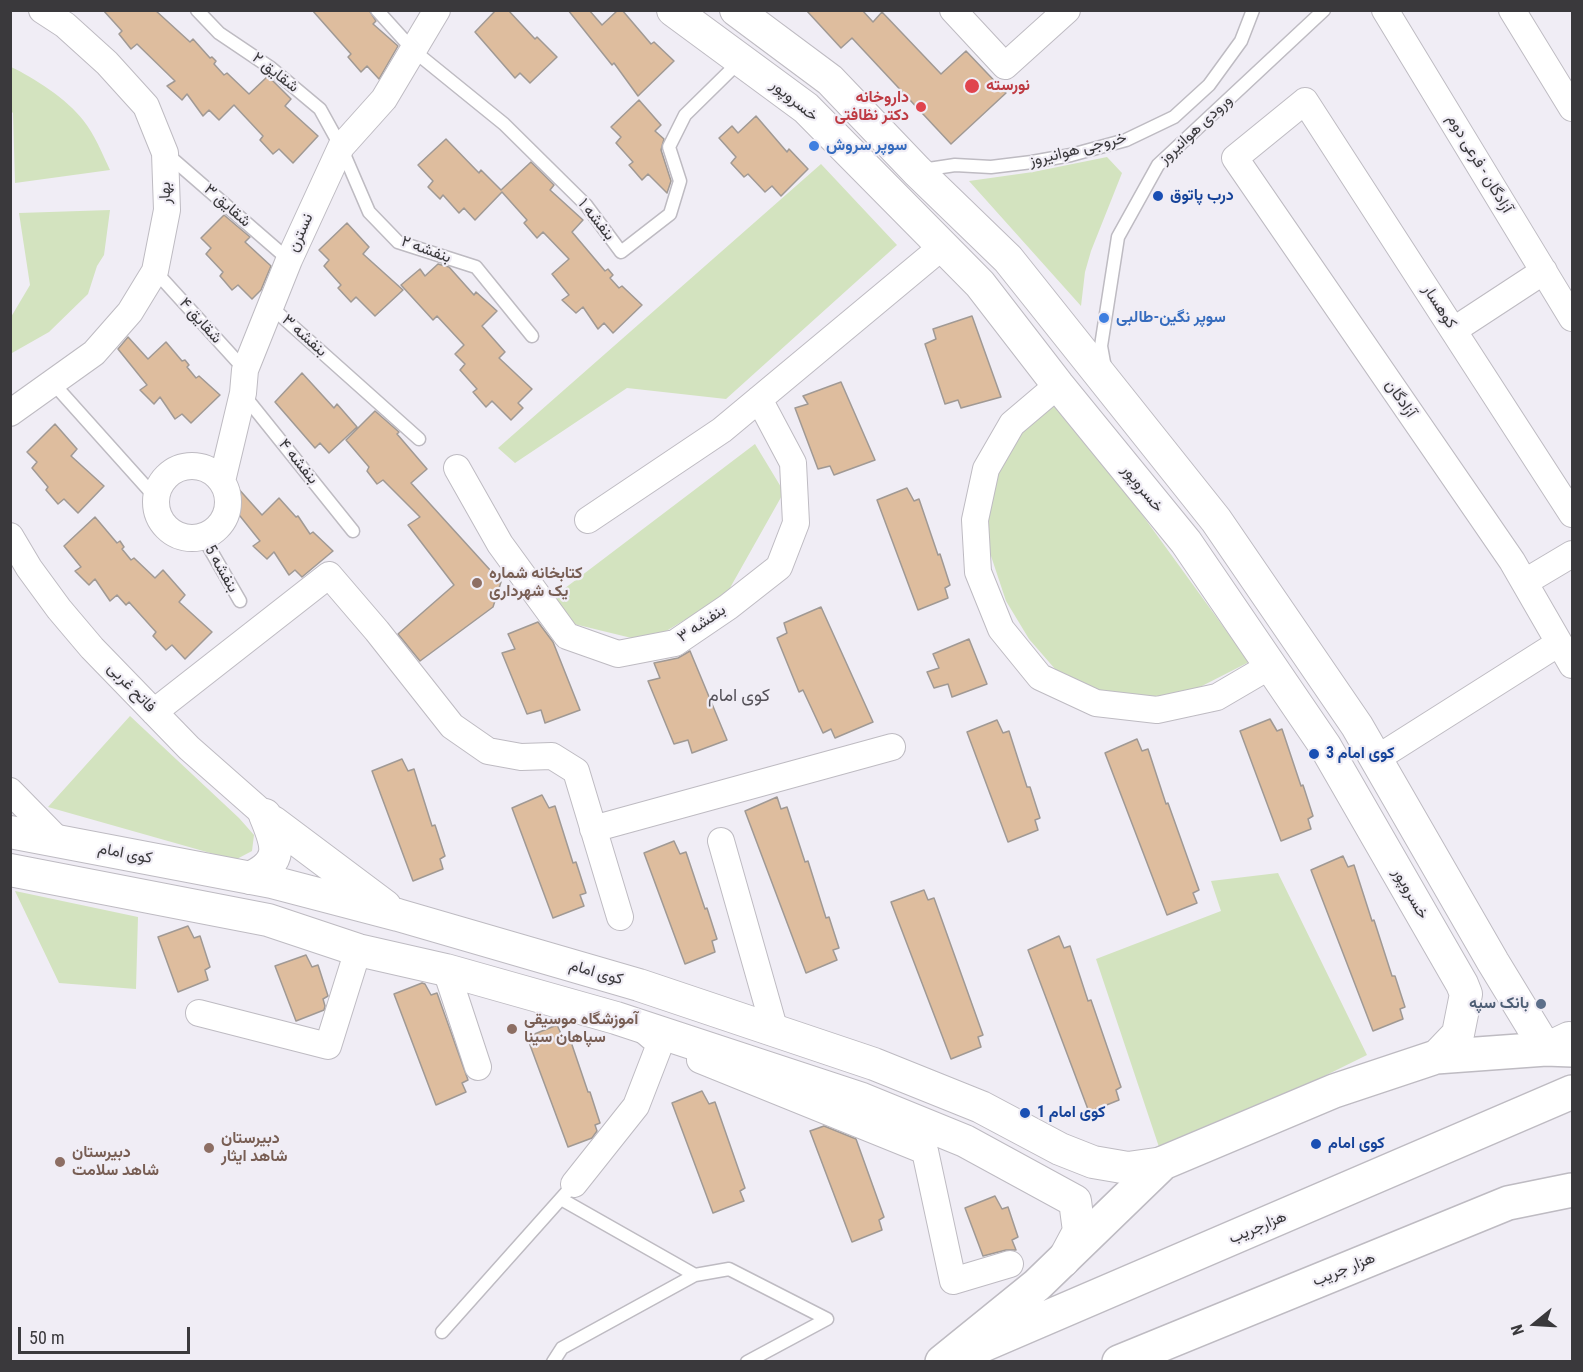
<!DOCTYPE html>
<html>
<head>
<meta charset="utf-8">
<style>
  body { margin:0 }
  #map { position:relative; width:1583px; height:1372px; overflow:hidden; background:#f0edf5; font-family:"Roboto Condensed",sans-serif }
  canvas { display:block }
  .frame { position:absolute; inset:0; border:12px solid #3a393c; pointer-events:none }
  .north { position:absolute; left:1505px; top:1294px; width:60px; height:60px; -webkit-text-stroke:4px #f0edf5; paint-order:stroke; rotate:252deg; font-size:16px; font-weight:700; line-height:24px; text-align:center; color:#3a393c }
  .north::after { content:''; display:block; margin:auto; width:21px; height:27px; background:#3a393c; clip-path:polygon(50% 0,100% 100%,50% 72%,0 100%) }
  .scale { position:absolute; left:18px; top:1327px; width:172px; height:27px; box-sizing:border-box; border:3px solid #3a393c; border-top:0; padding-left:8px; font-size:18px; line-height:21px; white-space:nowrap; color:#3a393c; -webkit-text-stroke:4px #f0edf5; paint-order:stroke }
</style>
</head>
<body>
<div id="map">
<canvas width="1583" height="1372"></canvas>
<div class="frame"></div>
<div class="north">N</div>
<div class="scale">50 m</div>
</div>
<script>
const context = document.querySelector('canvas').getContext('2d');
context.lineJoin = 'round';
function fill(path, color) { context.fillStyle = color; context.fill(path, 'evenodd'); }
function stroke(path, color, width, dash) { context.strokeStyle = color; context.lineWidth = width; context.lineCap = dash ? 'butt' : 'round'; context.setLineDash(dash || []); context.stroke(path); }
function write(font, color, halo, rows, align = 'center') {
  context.font = font + ' "Roboto Condensed",Vazirmatn,sans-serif'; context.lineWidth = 4.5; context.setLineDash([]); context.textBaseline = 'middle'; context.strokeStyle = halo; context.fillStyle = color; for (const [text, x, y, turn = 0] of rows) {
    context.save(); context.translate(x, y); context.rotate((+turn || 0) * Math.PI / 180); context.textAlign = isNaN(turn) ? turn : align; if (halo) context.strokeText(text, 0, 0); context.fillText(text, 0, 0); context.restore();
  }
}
fill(new Path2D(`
  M11 67C33 77 68 100 83 120 95 135 102 153 110 170L15 183 13 113 10 110Z
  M1107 157 1122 173 1091 251 1085 272 1081 306 969 181 1033 172Z
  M821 164 897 245 726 399 627 388 515 463 498 448Z
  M110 210 104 255 97 266 88 294 49 332 12 353 11 317 30 285 19 213Z
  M1056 396 1249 662 1200 687 1152 701 1101 692 1062 677 1029 639 1006 601 989 550 984 492 1026 421Z
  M755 444 784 492 726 595 648 642 574 624 548 601Z
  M130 716 239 818 254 835 252 851 235 860 48 807Z
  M1278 873 1367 1055 1162 1156 1096 959 1221 911 1211 881Z
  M15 891 138 917 136 989 59 983Z`), '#d3e3bf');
const building = new Path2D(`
  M103 10H155L190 42 193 39 210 58 212 57 216 61 214 64 224 75 227 73 249 94 268 76 291 99 285 106 318 136 293 163 279 149 273 154 260 140 263 136 234 105 219 120 209 110 203 116 187 94 182 100 167 86 175 81 137 44 131 49 119 34 122 31Z
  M312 10H369L376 21 373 24 398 46 379 79 367 66 361 72 348 57 351 54Z
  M496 10H508L535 39 537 37 557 57 530 83 520 73 515 78 475 32Z
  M568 10H589L602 25 618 10H622L651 44 654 42 674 61 638 96 614 63 612 65Z
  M806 10H862L873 22 882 12 941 74 966 51 1006 93 951 144 852 38 841 48Z
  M639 100 661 125 655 131 664 139 661 150 671 181 667 193 648 174 642 180 629 165 633 162 616 143 621 137 611 127Z
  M756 116 787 152 789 149 808 169 781 196 772 186 765 192 748 174 744 177 731 163 736 157 719 138 732 126 738 133Z
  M446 139 479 173 481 170 501 190 531 162 554 185 550 190 583 220 572 232 605 271 608 269 613 275 610 278 619 288 622 286 642 305 613 333 604 323 598 329 583 307 576 313 562 300 569 295 552 274 569 259 543 232 537 238 524 223 527 220 502 192 475 220 464 208 459 213 443 195 440 199 428 187 433 181 418 165Z
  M224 215 250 237 245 242 271 266 261 290 252 299 238 285 232 290 220 276 223 272 206 254 211 248 201 238Z
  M347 223 369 247 363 254 403 290 375 316 356 297 351 302 338 288 341 285 324 266 329 260 319 250Z
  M438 264 449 267 474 295 476 292 497 311 482 326 505 352 499 358 532 389 518 403 523 408 511 420 492 401 486 407 473 392 477 389 460 370 465 364 455 354 464 345 437 316 433 320 401 285 420 269 425 276Z
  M972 316 1001 397 961 408 958 400 945 404 925 344 936 339 933 329Z
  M128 337 148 359 166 342 182 361 185 360 189 365 187 367 196 378 199 376 220 395 191 423 182 414 175 419 160 397 154 404 140 390 147 385 118 349Z
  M302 373 334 408 337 404 357 427 329 453 320 443 315 448 275 402Z
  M841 382 875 460 834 475 830 466 818 469 795 408 808 404 803 396Z
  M375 411 399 432 397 434 427 469 411 483 501 582 493 607 420 661 398 634 454 585 408 525 420 517 383 480 377 484 367 471 369 467 346 440Z
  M55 424 77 449 71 456 104 486 78 513 64 499 58 504 46 490 48 487 32 468 37 462 27 452Z
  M236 486 262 515 279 498 296 517 298 516 310 534 313 532 333 551 302 577 295 570 289 575 274 552 267 559 253 546 260 541 224 496 232 492Z
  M907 488 914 501 919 499 938 555 940 554 950 585 945 588 948 598 918 610 877 500Z
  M95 517 117 543 120 541 124 547 122 549 131 560 134 558 155 578 163 570 185 595 179 602 212 632 185 659 172 645 166 650 153 636 156 632 129 602 126 605 117 595 110 601 95 579 89 585 75 571 81 567 64 546Z
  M821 607 873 722 835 738 831 729 823 733 803 690 799 692 777 638 787 633 784 623Z
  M538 622 553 642 580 710 545 723 541 710 527 714 502 653 515 649 508 634Z
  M969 639 987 684 952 697 948 684 934 688 927 672 939 668 933 654Z
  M690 651 727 740 692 753 688 740 674 744 648 681 660 678 654 663 678 658Z
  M1270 719 1277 731 1282 729 1301 786 1303 785 1313 816 1308 819 1311 829 1281 841 1240 731Z
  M997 720 1003 733 1009 731 1027 787H1030L1040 818 1035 820 1038 830 1008 842 967 732Z
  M1137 739 1142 751 1148 749 1166 804 1168 803 1199 890 1193 893 1197 903 1167 915 1105 753Z
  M402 759 408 771 414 769 432 826 435 825 445 856 440 859 443 869 413 881 372 771Z
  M542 795 549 808 555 806 573 863 576 862 586 893 580 895 584 906 553 918 512 808Z
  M777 797 781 809 787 807 805 862 808 861 826 918 829 917 839 948 833 950 837 960 806 973 745 811Z
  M674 841 680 854 686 852 705 909 707 908 717 939 712 941 715 952 685 964 644 853Z
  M1343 856 1348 867 1354 865 1372 921 1374 920 1392 976H1395L1405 1007 1400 1009 1403 1019 1373 1031 1311 870Z
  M924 890 928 900 934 898 983 1035 978 1037 981 1047 951 1059 891 902Z
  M188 926 194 938 200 936 210 967 205 970 208 980 178 992 158 937Z
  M1059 936 1064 948 1070 946 1088 1001 1091 1000 1121 1087 1116 1090 1119 1100 1089 1112 1028 950Z
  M306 955 312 967 318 965 328 996 323 999 325 1006 324 1010 296 1021 275 966Z
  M422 983 425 984 431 995 437 993 468 1080 462 1083 466 1092 436 1105 394 994Z
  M557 1025 563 1038 569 1036 588 1092H590L600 1123 595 1125 597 1131 592 1138 568 1147 527 1037Z
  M702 1091 709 1104 715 1102 745 1188 740 1191 744 1201 713 1213 672 1103Z
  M824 1126 856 1139 884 1217 879 1220 882 1230 852 1242 810 1131Z
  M995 1196 1002 1209 1008 1207 1018 1237 1012 1240 1016 1250H1006L983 1256 965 1208Z`);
fill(building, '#debd9e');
stroke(building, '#a09994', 1.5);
const service = new Path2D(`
  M197 10 219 33 271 68 320 109 341 147 369 212 398 242 476 267 532 336
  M377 10 414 51 504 124 586 205 621 252 670 214 680 181 669 147 685 115 740 61
  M168 155 289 260
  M922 170 955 165 991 167 1032 162 1071 155 1126 140 1174 117 1209 85 1241 41 1253 10
  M155 271 245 370
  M270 306 419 439
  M1105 368 1101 346 1118 237 1158 165 1324 10
  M52 382 156 498
  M243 394 353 531
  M203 537 240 601
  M561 1199 695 1275
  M442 1332 574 1184
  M553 1362 562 1348 695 1275 729 1269 827 1319 747 1362`);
const minor = new Path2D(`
  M953 10 1005 66 1067 10
  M1385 10 1572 318
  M1512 10 1572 108
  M1454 330 1544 271
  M1058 385 1012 424 986 469 975 520 978 572 1001 629 1040 677 1096 703 1157 710 1217 697 1270 666
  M10 413 94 353 130 312 155 271 167 210 165 153 146 106 107 63 65 25 42 10
  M156 502a36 36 0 1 1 72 0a36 36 0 1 1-72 0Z
  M457 468 500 544 567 636 618 654 675 643 728 607 779 567 796 523 793 463 759 399
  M222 481 243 393 245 370 289 260 341 147 384 99 437 10
  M1572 514 1305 101 1235 158 1512 561 1572 665
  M588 520 722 430 943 246
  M10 536 29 568 59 609 92 648 189 748 273 822
  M1525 582 1572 554
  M154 712 329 575 377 631 452 726 488 751 521 757 552 756 576 771 620 917
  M1376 759 1559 643
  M10 791 60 842
  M593 829 892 747
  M721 841 775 1031
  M446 970 478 1067
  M199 1013 328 1046 358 950
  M700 1060 925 1151 953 1281 1010 1264
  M574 1184 636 1106 660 1044 639 1026`);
const tertiary = new Path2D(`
  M673 10 806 108 980 284 1058 385 1186 542 1325 746 1462 984 1466 994 1458 1034 1436 1057
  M736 10 830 80 917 171 1008 259 1216 520 1357 726 1493 962 1546 1049 1569 1038
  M273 822 385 906
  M10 832 272 882 398 915 639 985 874 1064 981 1107 1060 1149 1093 1162 1128 1168 1163 1163
  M10 870 268 920 358 950 446 970 616 1018 862 1099 965 1141 1075 1201 1079 1231 1063 1261
  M250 878C284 861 278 846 265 815`);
const primary = new Path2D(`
  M976 1348 1572 1092
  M942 1362 1037 1285 1163 1163 1334 1091 1436 1057 1546 1049 1572 1050
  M1119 1362 1508 1203 1572 1190`);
stroke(service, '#bebbc2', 15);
stroke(minor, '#bebbc2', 28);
stroke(tertiary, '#bebbc2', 34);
stroke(primary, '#bebbc2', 36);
stroke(service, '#fff', 12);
stroke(minor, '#fff', 26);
stroke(tertiary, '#fff', 32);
stroke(primary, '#fff', 33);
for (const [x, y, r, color] of [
  [972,86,8,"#e0444e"],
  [921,107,6,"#e0444e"],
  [814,146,6,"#3f7fe0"],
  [1158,196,6,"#1a4fb4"],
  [1104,318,6,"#3f7fe0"],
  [477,583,6,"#8d6e63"],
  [1314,754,6,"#1a4fb4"],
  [1541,1004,6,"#5c6f8a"],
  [512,1029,6,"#8d6e63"],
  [1025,1113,6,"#1a4fb4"],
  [1316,1144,6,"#1a4fb4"],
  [209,1148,6,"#8d6e63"],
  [60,1162,6,"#8d6e63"]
]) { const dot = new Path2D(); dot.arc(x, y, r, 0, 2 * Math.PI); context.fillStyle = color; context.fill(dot); stroke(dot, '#f0edf5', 2); }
write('16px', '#3a393c', '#f0edf5', [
  ["شقایق ۲",275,73,38],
  ["خسروپور",794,101,39],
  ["ورودی هوانیروز",1196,130,-43],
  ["خروجی هوانیروز",1078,150,-14],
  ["آزادگان - فرعی دوم",1479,164,59],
  ["بهار",166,193,-91],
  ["شقایق ۳",227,206,41],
  ["بنفشه ۱",596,220,51],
  ["نسترن",301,233,-66],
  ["بنفشه ۲",426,250,20],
  ["کوهسار",1439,307,57],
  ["شقایق ۴",200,321,48],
  ["بنفشه ۳",304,336,42],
  ["آزادگان",1400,399,55],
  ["بنفشه ۴",298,462,51],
  ["خسروپور",1142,489,51],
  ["بنفشه 5",221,569,60],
  ["بنفشه ۳",702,624,-34],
  ["فاتح غربی",131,688,46],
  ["کوی امام",125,854,11],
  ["خسروپور",1410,894,60],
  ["کوی امام",596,973,16],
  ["هزارجریب",1258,1228,-23],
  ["هزار جریب",1344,1270,-22]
]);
write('bold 16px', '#be3a42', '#f0edf5', [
  ["نورسته",986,86],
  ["داروخانه",909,98,"right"],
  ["دکتر نظافتی",909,116,"right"]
], 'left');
write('bold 16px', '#366cbe', '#f0edf5', [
  ["سوپر سروش",826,146],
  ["سوپر نگین-طالبی",1116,318]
], 'left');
write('bold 16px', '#164399', '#f0edf5', [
  ["درب پاتوق",1170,196],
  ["کوی امام 3",1326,754],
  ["کوی امام 1",1037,1113],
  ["کوی امام",1328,1144]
], 'left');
write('bold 16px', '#785e54', '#f0edf5', [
  ["کتابخانه شماره",489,574],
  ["یک شهرداری",489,592],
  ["آموزشگاه موسیقی",524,1020],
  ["سپاهان سینا",524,1038],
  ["دبیرستان",221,1139],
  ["شاهد ایثار",221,1157],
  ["دبیرستان",72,1153],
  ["شاهد سلامت",72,1171]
], 'left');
write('bold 16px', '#4e5e75', '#f0edf5', [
  ["بانک سپه",1529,1004]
], 'right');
write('18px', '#555259', '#f0edf5', [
  ["کوی امام",739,696]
]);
</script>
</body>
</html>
